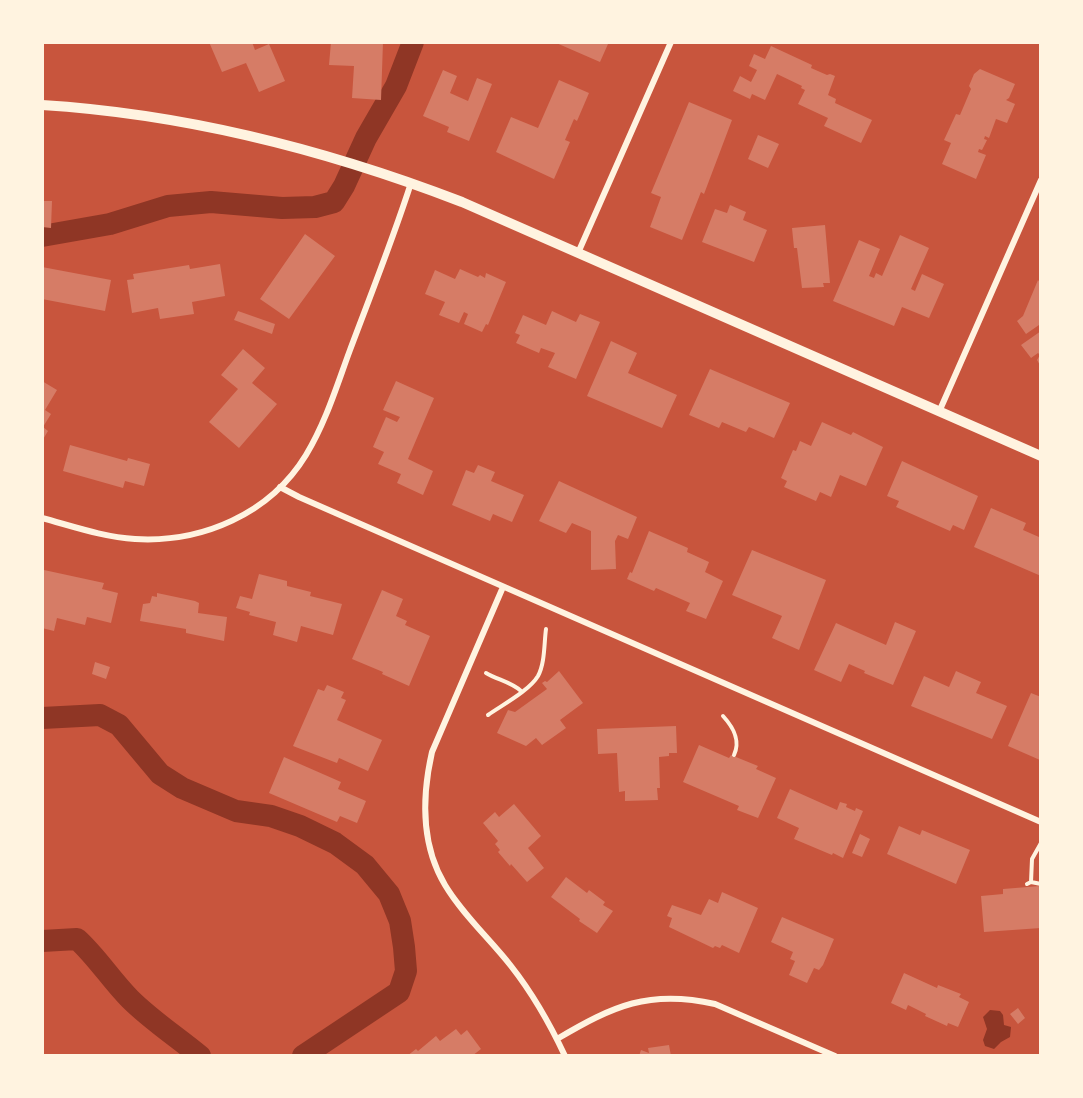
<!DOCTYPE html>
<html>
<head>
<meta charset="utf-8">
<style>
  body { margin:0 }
  #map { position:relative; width:1083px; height:1098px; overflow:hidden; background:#c8553d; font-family:Signika,sans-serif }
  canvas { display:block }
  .frame { position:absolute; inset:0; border:44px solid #fff3e0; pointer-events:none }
</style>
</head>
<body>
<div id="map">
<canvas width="1083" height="1098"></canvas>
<div class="frame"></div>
</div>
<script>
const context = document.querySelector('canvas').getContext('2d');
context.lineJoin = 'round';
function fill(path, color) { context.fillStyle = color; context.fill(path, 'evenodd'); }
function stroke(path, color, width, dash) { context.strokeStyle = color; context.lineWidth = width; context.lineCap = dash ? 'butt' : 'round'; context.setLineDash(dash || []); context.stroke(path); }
fill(new Path2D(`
  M990 1010 1000 1011 1003 1015 1004 1025 1011 1027 1010 1037 1001 1042 994 1049 985 1046 983 1040 987 1029 983 1017Z`), '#8f3625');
stroke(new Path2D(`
  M42 236 110 224 168 206 211 202 282 208 315 207 334 202 344 186 366 138 396 86 413 42
  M42 718 100 715 119 725 160 774 182 788 236 811 271 816 300 826 335 843 365 865 389 894 400 921 404 947 406 971 399 992 303 1056
  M42 941 77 939C97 957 111 980 130 999 151 1020 177 1037 200 1056`), '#8f3625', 22);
fill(new Path2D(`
  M209 42H252L255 50 269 44 285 81 259 92 246 63 222 72Z
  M331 42H383L381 100 352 98 354 66 329 65Z
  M554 42H604L608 44 600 62Z
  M771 46 812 65 811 68 827 75 830 74 835 76 828 95 836 99 835 103 872 120 861 143 824 126 828 118 798 104 805 90 801 88 802 86 777 74 765 100 752 94 750 99 733 91 740 76 751 82 757 70 749 66 754 54 765 59Z
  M980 69 1015 84 1009 98 1006 100 1015 104 1007 123 996 119 989 138 985 136 984 139 987 140 982 150 979 149 978 152 986 155 976 179 942 164 951 143 944 140 956 114 960 115 971 89 969 86 974 74Z
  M443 70 457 76 450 93 468 101 477 78 492 84 469 141 447 132 449 127 423 116Z
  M559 80 589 93 577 121 574 119 565 140 570 142 554 179 496 152 511 117 538 128Z
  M689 102 732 120 704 194 701 192 682 240 650 227 661 197 651 193Z
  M758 135 779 144 768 168 748 159Z
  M42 201H52L51 228 42 227Z
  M730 205 746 212 743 220 767 230 754 262 702 242 715 209 727 213Z
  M825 225 830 283H823L824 287 802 288 797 248H794L792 228Z
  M305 234 335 256 289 319 260 299Z
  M900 235 929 248 911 289 915 291 922 274 944 284 929 318 902 307 894 326 833 301 859 240 880 249 869 276 874 278 876 273 882 276Z
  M220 264 225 296 192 302 194 314 160 319 158 308 132 313 127 280 134 279 133 274 189 265 190 269Z
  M42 267 111 280 105 311 42 299Z
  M460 269 478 277 480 275 485 278 486 273 506 282 488 325 486 324 482 332 464 324 468 314 464 312 459 323 439 315 445 302 425 294 435 270 455 279Z
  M1038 280 1041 284V329L1039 325 1026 334 1017 321 1023 316Z
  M238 311 275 324 272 334 234 320Z
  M552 311 576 322 580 314 600 322 576 379 548 367 555 353 541 348 539 353 516 343 520 335 515 333 523 315 546 325Z
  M1041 331V367L1037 360 1040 355 1038 353 1031 358 1021 345Z
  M611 341 637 353 628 373 677 395 662 428 587 396Z
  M243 349 265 368 252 383 277 404 239 448 209 422 238 389 221 375Z
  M710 369 790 403 774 438 749 427 746 432 722 422 719 428 689 415Z
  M42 381 57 390 45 410 51 414 43 427 48 431 42 441Z
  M396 381 434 398 408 459 433 471 423 495 397 483 401 474 378 464 384 452 373 447 386 417 397 422 400 417 383 410Z
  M822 422 851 435 853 432 883 447 866 486 840 475 831 497 820 492 816 501 784 487 787 481 781 478 793 450 796 451 800 441 811 446Z
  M70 445 127 461 128 458 150 464 144 486 125 481 123 488 63 471Z
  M902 461 978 496 964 530 953 525 950 531 896 507 899 501 887 496Z
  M478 465 495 472 491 481 524 495 512 522 493 514 490 521 452 505 466 470 474 473Z
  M559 481 637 517 628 539 618 535 615 541 616 569 591 570V531L572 523 566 533 539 521Z
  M991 508 1026 523 1023 530 1039 537 1041 533V576L974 547Z
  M649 531 688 548 687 552 709 562 705 572 723 581 706 619 686 611 690 603 656 588 654 591 627 579 630 572 632 573Z
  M752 550 826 580 799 650 772 638 782 616 732 595Z
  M44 570 104 583 102 589 118 593 111 623 87 617 85 625 57 618 54 631 42 628V578Z
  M259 574 287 581V586L311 592 310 596 342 604 333 635 301 626 297 642 273 635 276 622 249 615 250 612 236 608 240 596 252 599Z
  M382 590 403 599 396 616 407 621 405 625 430 636 409 686 382 674 383 672 352 659Z
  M157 593 195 601 199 603 198 613 227 617 224 641 186 633V629L140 621 143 604 150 603 152 596 157 597Z
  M895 622 916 631 893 685 864 673 865 671 849 664 841 682 814 670 836 623 886 645Z
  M95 662 110 667 106 679 92 674Z
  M559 671 583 703 560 720 566 728 542 745 536 738 526 746 497 733 508 710 515 712 547 689 542 683 545 681 547 682Z
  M956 671 981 682 976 693 1007 706 992 739 911 706 924 676 949 687Z
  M327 685 344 692 341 698 346 700 337 720 382 740 368 771 339 758 337 763 293 746 318 689 324 691Z
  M1031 693 1041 697 1040 760 1008 746Z
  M676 726 677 753H669V756L659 757 660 788H657L658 800 625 801V791L619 792 617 753 598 754 597 729Z
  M699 745 729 758 731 755 758 766 756 769 776 778 758 818 737 810 739 806 683 782Z
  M284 757 341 782 338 789 366 801 357 823 340 816 337 822 269 793Z
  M790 789 837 810 840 802 847 804 846 807 855 811 856 808 863 811 843 858 833 853 832 855 794 839 799 828 777 818Z
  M514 804 541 836 528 848 544 868 527 882 511 864 510 866 498 852 500 850 495 844 498 841 483 823 495 812 499 817Z
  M899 826 920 835 922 830 970 850 956 884 887 854Z
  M860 834 870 839 862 857 852 853Z
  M566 877 587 893 589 890 605 902 603 905 613 911 597 933 579 921 580 919 551 897Z
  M1040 886 1041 928 984 932 981 896 1003 894V889Z
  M722 892 758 908 739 953 722 945 720 948 715 946 713 948 669 927 672 918 667 916 672 905 701 915 709 899 718 903Z
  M782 917 834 939 823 965 819 970 814 968 807 983 789 975 795 961 790 959 793 952 771 942Z
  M904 973 937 988 938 985 961 994 959 997 969 1002 958 1027 948 1023 947 1026 925 1016 926 1014 908 1005 906 1010 891 1003Z
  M1018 1008 1025 1018 1018 1024 1010 1014Z
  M456 1029 461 1035 467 1030 481 1049 472 1056H407L416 1049 418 1051 436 1036 440 1041Z
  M669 1045 671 1056H639L641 1050 649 1053 648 1048Z`), '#d67c66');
stroke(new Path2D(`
  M486 673C498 680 511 682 521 691
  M488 715C502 705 529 691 538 676 545 663 544 644 546 629
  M723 716C733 727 741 740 734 755
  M1031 882 1041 884
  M1027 884 1031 882 1032 859 1041 843`), '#fff3e0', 4);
stroke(new Path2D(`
  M578 253 671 42
  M939 412 1041 180
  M280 487 299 497 1041 822
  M42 518C72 526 103 537 135 539 202 543 270 514 306 455 326 422 337 385 350 350 371 294 393 239 411 183
  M503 587 432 752C422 796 421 845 445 885 463 915 490 939 511 966 533 994 550 1024 565 1056
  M557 1039C613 1006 649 989 715 1004L835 1056`), '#fff3e0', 6);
stroke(new Path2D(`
  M42 105C187 114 327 150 462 202L1041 456`), '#fff3e0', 10);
</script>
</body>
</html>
